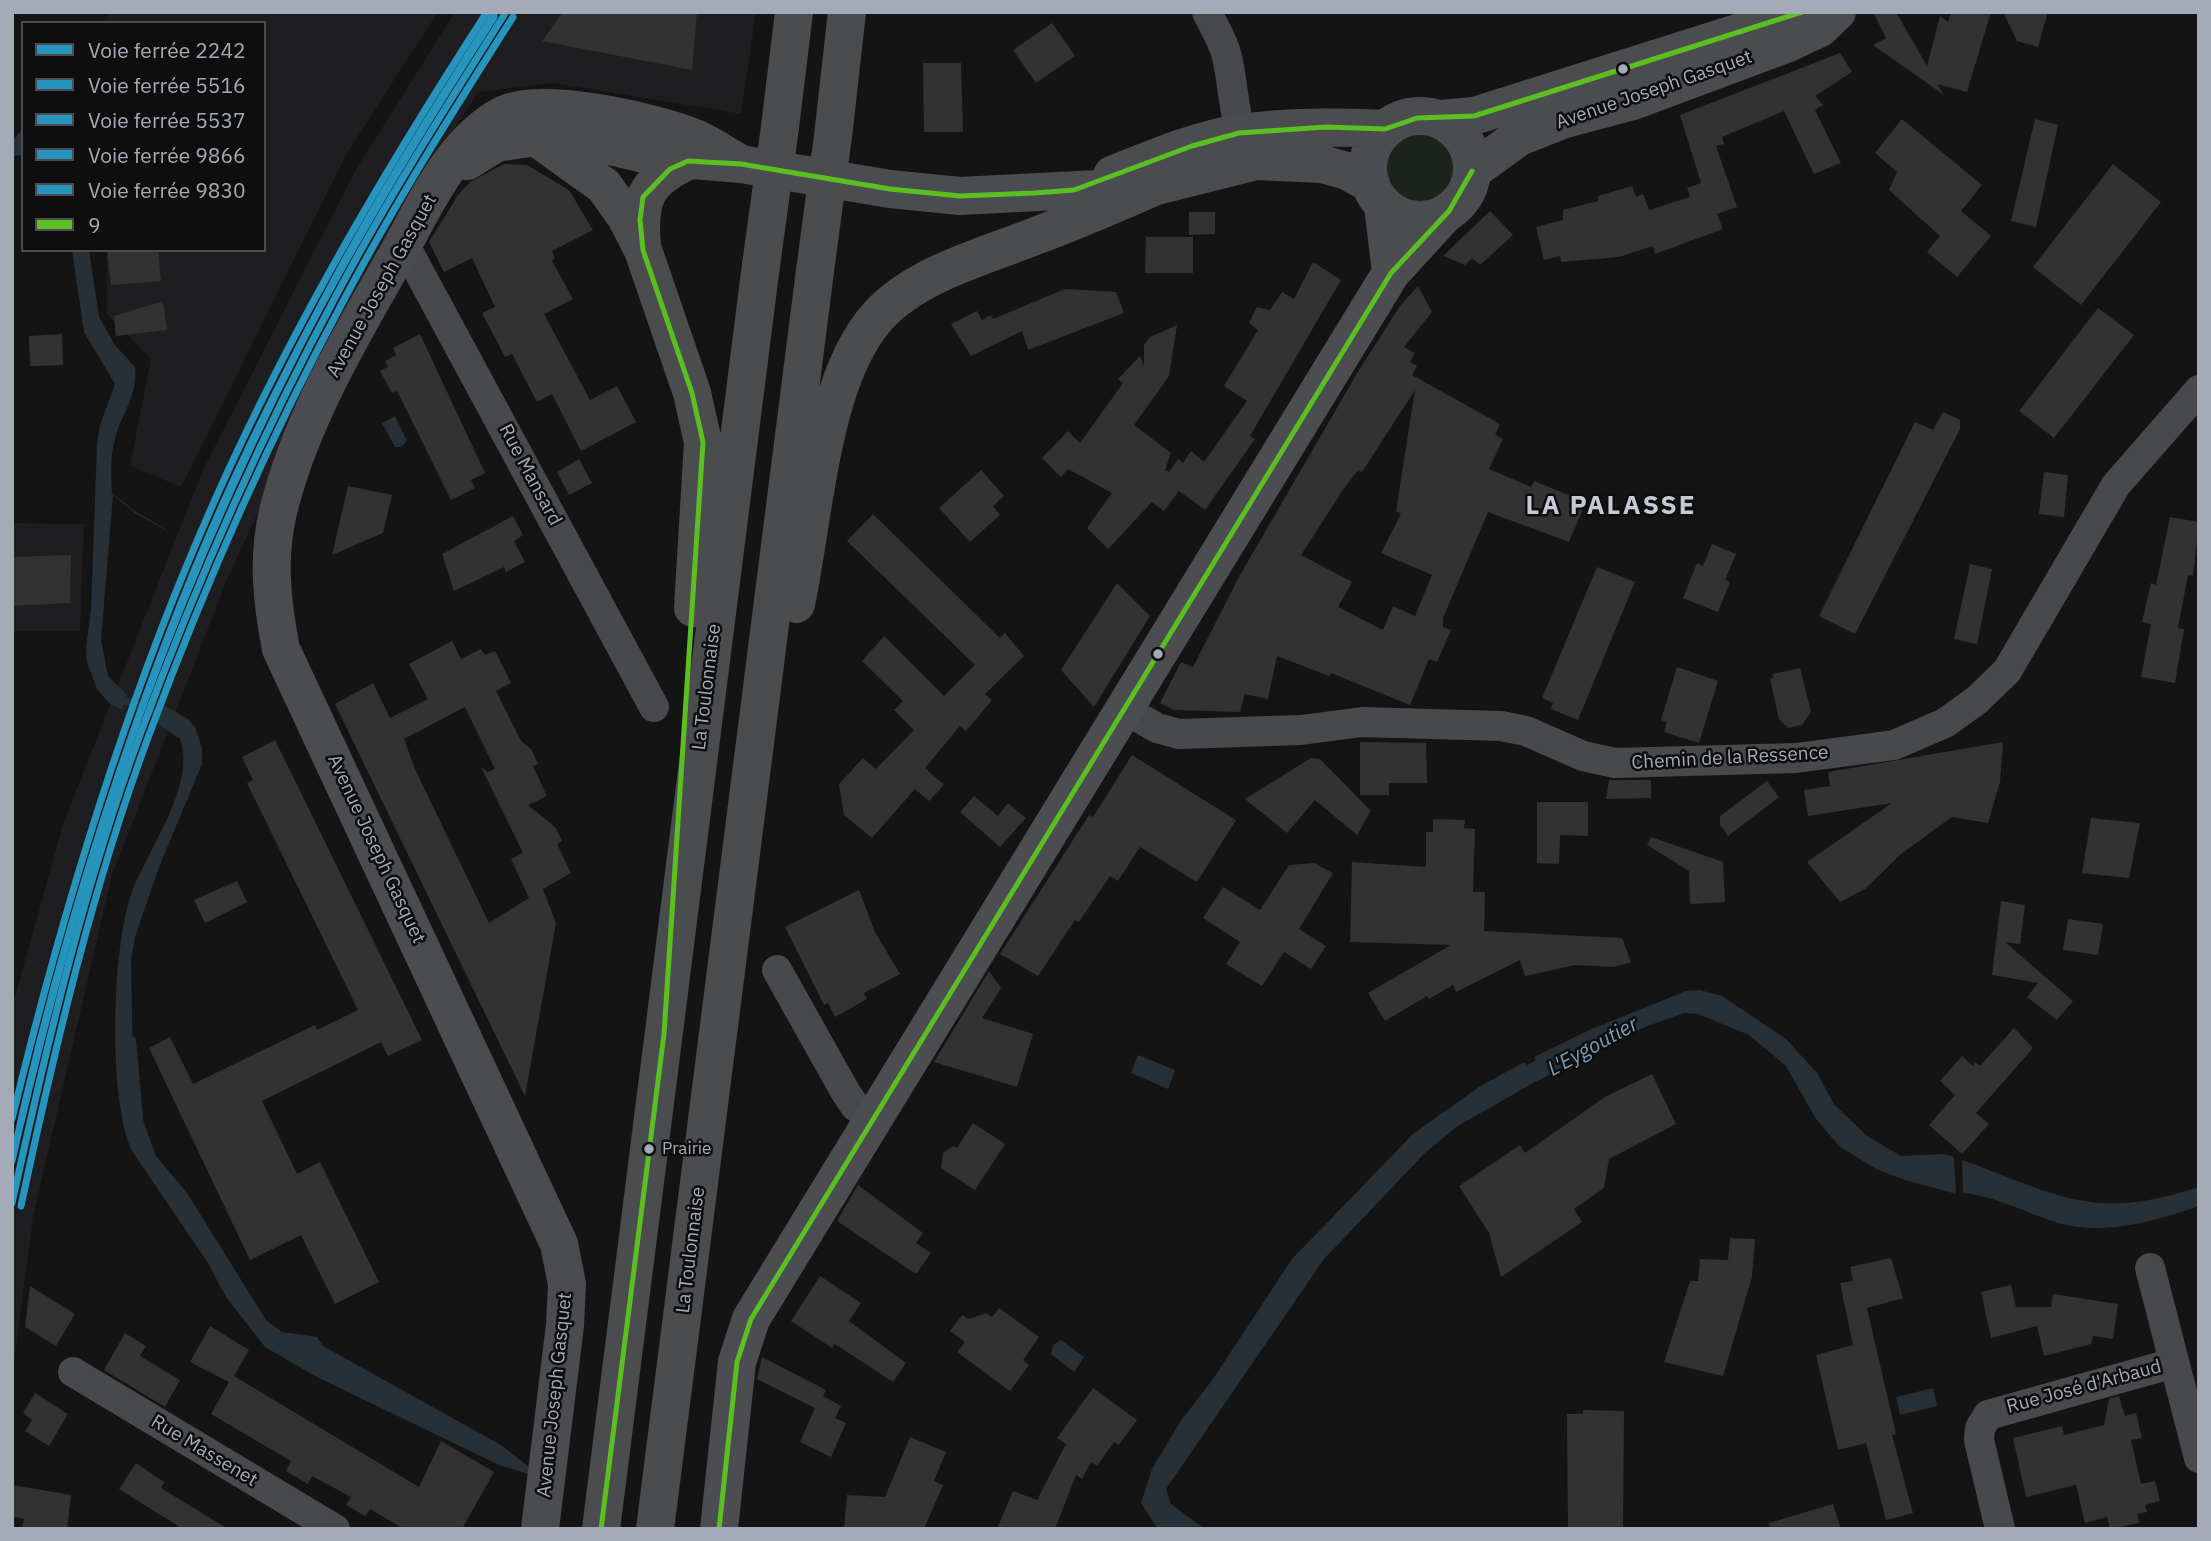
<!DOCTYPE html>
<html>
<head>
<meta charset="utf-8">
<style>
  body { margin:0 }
  #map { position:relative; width:2211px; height:1541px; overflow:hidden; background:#141414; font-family:"IBM Plex Sans",sans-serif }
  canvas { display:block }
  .frame { position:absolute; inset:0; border:14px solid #a4aab6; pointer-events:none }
  .legend { position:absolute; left:21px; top:21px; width:245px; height:231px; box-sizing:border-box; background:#0e0e0f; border:2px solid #4a4c52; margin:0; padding:9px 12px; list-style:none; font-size:21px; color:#a4aab6 }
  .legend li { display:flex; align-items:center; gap:14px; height:35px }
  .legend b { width:35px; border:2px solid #4a4c52 }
</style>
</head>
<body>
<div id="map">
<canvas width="2211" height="1541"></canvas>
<div class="frame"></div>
<ul class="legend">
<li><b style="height:9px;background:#2694bd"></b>Voie ferrée 2242</li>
<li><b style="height:9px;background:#2694bd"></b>Voie ferrée 5516</li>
<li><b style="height:9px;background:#2694bd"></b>Voie ferrée 5537</li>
<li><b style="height:9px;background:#2694bd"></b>Voie ferrée 9866</li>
<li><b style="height:9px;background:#2694bd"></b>Voie ferrée 9830</li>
<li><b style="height:9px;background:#5bbf21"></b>9</li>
</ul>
</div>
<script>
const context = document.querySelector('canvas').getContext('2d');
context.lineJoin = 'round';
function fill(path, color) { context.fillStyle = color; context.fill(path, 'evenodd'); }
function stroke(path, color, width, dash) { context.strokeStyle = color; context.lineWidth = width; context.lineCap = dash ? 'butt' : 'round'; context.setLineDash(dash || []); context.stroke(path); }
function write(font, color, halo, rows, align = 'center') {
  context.font = font + ' "IBM Plex Sans",sans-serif'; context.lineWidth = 5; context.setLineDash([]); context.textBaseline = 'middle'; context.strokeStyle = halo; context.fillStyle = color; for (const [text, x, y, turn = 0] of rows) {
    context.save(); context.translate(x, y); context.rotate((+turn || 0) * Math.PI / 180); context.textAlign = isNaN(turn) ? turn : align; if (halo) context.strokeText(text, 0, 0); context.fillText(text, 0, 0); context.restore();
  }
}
fill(new Path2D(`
  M110 12H438L347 153 181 487 130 466 151 359 107 314V250H264V23H106Z
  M455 12H756L741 114 553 83 478 92 383 244 228 577 112 875 33 1217 12 1378V1007L64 821 204 468 355 171Z
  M12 523 84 524 80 631H12Z`), '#1e1e20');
fill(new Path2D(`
  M1411 116C1444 115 1472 134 1470 169 1469 176 1470 184 1467 190 1456 211 1420 229 1398 215 1386 207 1376 182 1368 170 1371 143 1385 125 1411 116Z`), '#1c221c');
fill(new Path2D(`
  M23 128V155L14 156 13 140Z
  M72 250H89L99 317 115 345 135 367C138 396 122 412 115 439 110 456 111 475 112 493L132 509 176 536 135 513 113 495 101 640 108 676 127 695 122 710 109 703 97 689 87 662 86 648 91 610 97 444 100 425 115 384 84 332Z
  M395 416 407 441 401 447H395L382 423Z
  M162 704 188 719 195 727 202 748V764L159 867 135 937 131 960 133 1065 137 1103 156 1156 187 1193 266 1320 282 1332 317 1337 323 1346 501 1445 529 1467 528 1474 499 1465 317 1377 265 1347 226 1297 208 1263 132 1151C108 1099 112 953 130 898 145 851 197 788 180 739L155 722Z
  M1700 990 1722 996 1786 1039 1817 1073 1834 1104 1867 1136 1901 1156 1945 1154 1954 1157 1956 1194 1905 1180 1876 1169 1839 1146 1816 1119 1786 1066 1749 1035 1698 1014 1684 1013 1645 1027 1535 1082 1456 1127 1425 1153 1324 1259 1166 1489 1171 1504 1205 1529H1158L1141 1503 1152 1469 1180 1422 1213 1379 1292 1259 1413 1134 1479 1087 1524 1062 1527 1065 1536 1060 1534 1057 1587 1031 1686 991Z
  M1138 1055 1175 1070 1168 1089 1131 1073Z
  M1962 1160C2059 1195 2092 1222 2199 1187V1206C2156 1221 2101 1237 2055 1222 2022 1211 1998 1197 1963 1193Z
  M1061 1340 1084 1357 1074 1372 1051 1354 1053 1345Z
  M1933 1388 1937 1406 1900 1415 1896 1397Z`), '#263036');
stroke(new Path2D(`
  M116 697 165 717
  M132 1040 139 1118`), '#263036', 8);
fill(new Path2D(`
  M563 12H697L692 70 542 41Z
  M1873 12H1896L1927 66 1940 16 1948 22 1951 12H1991L1967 92 1937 84 1944 95 1873 45 1886 38Z
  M2003 12H2048L2038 47 2017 41Z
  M1052 23 1075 56 1036 83 1013 50Z
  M1840 53 1852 72 1815 96 1823 105 1815 110 1841 163 1814 174 1784 111 1722 137 1724 144 1716 146 1737 207 1717 214 1723 229 1655 254 1653 246 1619 257 1561 262 1560 256 1544 260 1536 227 1563 220V210L1598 201V196L1632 186 1636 197 1643 194 1649 210 1690 197 1687 188 1701 183 1680 115Z
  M923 63H961L963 132H924Z
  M1902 119 1982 185 1961 211 1991 236 1957 277 1927 252 1940 236 1889 190 1897 172 1875 153Z
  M2035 119 2058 125 2036 227 2011 221Z
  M504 164 527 165 569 190 593 230 552 251 555 258 552 261 573 299 544 314 590 400 617 386 636 422 581 451 552 394 537 402 512 354 505 357 482 313 495 307 472 258 444 272 429 242 458 195 470 182Z
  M2113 164 2161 202 2081 305 2033 267Z
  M1490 211 1513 235 1480 265 1472 258 1465 265 1443 256Z
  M1189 212H1215V234L1189 235Z
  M1146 237H1193V273H1145Z
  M107 250H158L161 281 111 285Z
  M1313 262 1341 280 1250 436 1255 439 1205 510 1179 491 1164 511 1152 502 1108 549 1087 528 1112 493 1068 469 1061 477 1042 458 1068 431 1080 443 1123 383 1118 379 1140 356 1144 366V345L1150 337 1177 325 1169 376 1134 425 1171 453 1165 470 1169 472 1178 459 1183 463 1191 451 1204 462 1247 401 1224 386 1258 330 1249 323 1257 307 1270 310 1282 292 1294 299Z
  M1418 286 1432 312 1404 347 1415 353 1410 362 1417 366 1412 375 1500 424 1495 435 1503 439 1489 469 1531 487 1534 481 1586 502 1569 542 1488 512 1443 618V627L1451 630 1437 662 1429 659 1410 705 1331 673 1329 676 1277 656 1268 699 1245 694 1240 712 1174 710 1160 703 1181 662 1193 667 1240 575 1359 370 1400 306ZM1415 390 1396 511 1401 514 1381 553 1432 575 1415 616 1393 606 1383 630 1338 607 1352 582 1301 555 1343 490 1358 470 1362 472Z
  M1065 289 1116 292 1124 313 1028 350 1022 331 971 356 951 324 977 311 982 320 991 315 993 319Z
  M163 301 167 330 116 336 114 316Z
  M2098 308 2134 335 2054 438 2019 411Z
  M62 334 63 365 30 366 29 336Z
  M420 334 485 473 471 480 475 488 451 500 397 391 392 393 380 371 388 367 385 361 396 355 393 348Z
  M1943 412 1960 420V429L1855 634 1819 616 1915 422 1933 430Z
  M579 459 592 483 569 495 557 472Z
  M981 470 1004 496 993 506 1000 515 970 542 939 508Z
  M2044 472 2068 475 2064 517 2039 514Z
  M348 486 392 495 383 533 332 555Z
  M873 514 1000 638 1005 633 1024 656 985 694 992 700 966 731 960 726 925 768 944 785 929 801 915 789 872 838 844 815 839 784 863 758 876 769 914 730 894 710 903 701 862 661 884 636 944 696 975 665 847 541Z
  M513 516 523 535 514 541 525 562 506 572 504 567 454 591 442 554Z
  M2170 517 2199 522 2193 576 2188 575 2178 628 2184 629 2175 683 2141 677 2151 624 2142 622 2151 583 2156 585Z
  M1712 544 1736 554 1725 580 1730 582 1718 612 1683 598 1697 563 1703 566Z
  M71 555 70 603 12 606V557Z
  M1970 564 1992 569 1977 644 1954 639Z
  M1597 567 1635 582 1578 720 1551 709 1553 703 1542 698Z
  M1117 583 1150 616 1094 707 1061 670Z
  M452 641 461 659 481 649 485 655 495 651 511 683 496 691 521 741 531 749 538 764 533 766 547 796 528 805 556 828 562 841 557 844 571 873 543 889 556 923 525 1096 335 704 373 683 390 718 428 699 409 664ZM465 707 495 769 488 772 481 767 523 853 511 859 529 898 489 923 415 769 404 739Z
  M1677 667 1718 681 1699 743 1664 732 1667 722 1661 720Z
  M1800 668 1811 712 1802 725 1788 728 1779 719 1770 679 1774 678 1773 674Z
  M275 740 422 1040 388 1056 381 1042 262 1101 297 1174 320 1162 379 1282 335 1304 301 1235 250 1260 149 1048 170 1037 193 1084 315 1025 317 1030 358 1010 247 783 253 780 242 757Z
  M1360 742 1426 743 1427 783H1389V795H1360Z
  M2003 742 2000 782 1988 823 1952 817 1901 854 1865 889 1840 902 1807 862 1892 803 1808 816 1804 790 1830 786 1828 772Z
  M1132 755 1236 820 1197 882 1140 847 1118 881 1110 876 1079 922 1075 920 1038 976 1000 954 1089 815 1093 817Z
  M1311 758 1320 759 1371 811 1357 835 1315 800 1287 833 1245 799Z
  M1609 780H1651V798L1606 799Z
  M1767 781 1779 797 1728 836 1720 825V816Z
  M974 796 998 816 1008 803 1026 818 1000 847 960 812Z
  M1537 802H1588V836L1560 835 1559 864 1537 863Z
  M2091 818 2140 823 2129 878 2082 873Z
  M1433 819 1465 820 1464 828 1475 829 1473 892H1485L1484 931 1622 938 1631 962 1614 967 1575 965 1525 976 1520 960 1456 992 1453 985 1429 999 1427 996 1385 1021 1368 993 1451 945 1350 942 1352 862 1426 867V832H1433Z
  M1651 837 1723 862 1725 902 1690 904 1689 871 1647 845Z
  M1314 863 1333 873 1299 929 1326 946 1311 969 1284 952 1262 986 1226 964 1240 942 1203 918 1223 887 1260 910 1289 865Z
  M237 881 247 902 205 923 194 900Z
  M859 890 875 932 900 974 864 993 867 999 835 1017 828 1003 824 1005 785 927Z
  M2001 901 2025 905 2020 944 2005 942 2073 1001 2057 1020 2027 997 2038 983 1992 975Z
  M2068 919 2103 924 2098 955 2063 950Z
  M989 971 1001 988 982 1018 1033 1034 1017 1087 934 1062Z
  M2014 1028 2033 1048 1976 1113 1989 1124 1962 1154 1929 1125 1955 1095 1940 1081 1962 1056 1973 1066 1975 1062 1980 1066Z
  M1652 1074 1676 1124 1609 1159 1604 1188 1574 1209 1582 1222 1501 1277 1489 1233 1459 1186 1520 1145 1525 1153 1605 1097Z
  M973 1123 1005 1144 975 1190 941 1168 943 1153 953 1146 957 1148Z
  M858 1185 923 1233 916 1243 931 1253 916 1274 837 1221Z
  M1730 1238 1755 1239 1752 1277 1723 1376 1664 1362 1690 1281H1698L1700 1259 1728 1260Z
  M1891 1258 1903 1298 1867 1308 1896 1434 1892 1435 1913 1513 1886 1520 1866 1443 1838 1450 1816 1355 1853 1345 1840 1283 1853 1281 1850 1267Z
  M820 1276 861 1303 849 1321 906 1363 893 1382 835 1344 832 1348 791 1321Z
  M2011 1285 2016 1307H2051L2053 1294 2118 1304 2113 1339 2093 1336 2091 1344 2044 1356 2037 1326 1991 1338 1981 1292Z
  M30 1286 75 1314 56 1346 25 1327Z
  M999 1308 1039 1337 1023 1360 1029 1365 1010 1391 957 1352 965 1342 950 1331 962 1315 969 1319 986 1313 992 1317Z
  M210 1326 249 1350 234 1376 419 1487 441 1441 494 1472 462 1529H404L370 1509 365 1516 346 1505 351 1497 312 1476 308 1484 286 1471 291 1461 211 1414 229 1382 190 1362Z
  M125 1333 146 1346 140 1356 180 1380 165 1407 104 1370Z
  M762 1357 826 1390 823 1396 841 1406 835 1418 846 1423 831 1457 800 1442 815 1408 757 1379Z
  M1093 1388 1137 1420 1119 1445 1114 1442 1097 1466 1091 1462 1082 1479 1076 1475 1055 1529H997L1013 1491 1037 1500 1066 1444 1057 1438Z
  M35 1393 68 1414 49 1446 25 1431 32 1420 23 1413Z
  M2119 1396 2125 1416 2136 1413 2142 1438 2131 1440 2141 1484 2155 1481 2160 1501 2145 1505 2147 1512 2137 1514 2139 1523 2110 1529 2107 1517 2085 1523 2076 1485 2026 1497 2013 1438 2062 1426 2064 1435 2104 1425 2109 1399Z
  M1583 1410 1624 1411 1623 1529H1568L1567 1414H1583Z
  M910 1437 946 1452 934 1481 943 1485 924 1529H844L847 1495 885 1497Z
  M136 1463 164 1482 161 1488 228 1529H183L119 1489Z
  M12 1485 71 1495 67 1529H22L24 1519 12 1516Z
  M1833 1504 1841 1529H1770L1769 1523Z`), '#323233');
stroke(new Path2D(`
  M1207 12C1214 27 1224 42 1227 57 1235 91 1232 121 1251 152
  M404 244 654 707
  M1126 710 1157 728 1179 734 1301 730 1362 722 1501 726 1526 731 1583 756 1615 763 1796 758 1894 745 1945 723 1977 700 2007 671 2116 485 2199 390
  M777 970 846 1093 855 1106 872 1118
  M2150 1268 2199 1458
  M73 1372 335 1529
  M2000 1529 1979 1440 1980 1428 1988 1415 2174 1363`), '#48494d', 30);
stroke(new Path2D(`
  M1383 205 1391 273
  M719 1529 737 1362 751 1319 1391 273 1445 214`), '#4b4d51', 38);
stroke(new Path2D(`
  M1368 168a52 52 0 1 1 104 0a52 52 0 1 1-104 0Z
  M1440 119 1474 116 1791 16
  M467 161 496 143 536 137 582 139 656 157 741 164 890 189 960 196 1156 186 1256 161 1322 164 1347 171 1371 184
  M1472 171 1519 137 1562 120 1633 101 1786 44 1820 28 1837 12
  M1112 175C1152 159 1196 140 1240 133 1287 126 1337 127 1385 129
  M540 1529 565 1325 567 1284 559 1244 281 649C272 603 267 558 278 512 300 421 350 338 396 257 424 208 451 143 503 115 541 95 656 122 695 138 711 145 726 156 741 164`), '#4a4c4f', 38);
stroke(new Path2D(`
  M780 127 794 12
  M833 136 847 12
  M536 137 604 186 626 217 643 250 692 393 703 442 693 608
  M642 247C638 201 644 181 688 161
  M796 604C814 521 820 380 878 316 917 273 986 256 1038 235 1078 220 1117 203 1156 186
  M601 1529 761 265
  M655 1529 815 271`), '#4a4c4e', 38);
stroke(new Path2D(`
  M761 265 780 127
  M815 271 833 136`), '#4a4c4e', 38);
stroke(new Path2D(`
  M1385 129 1417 118 1474 116 1802 12
  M601 1529 664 1034 703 442 692 393 643 250 640 220 643 197 670 169 688 161 741 164 890 189 960 196 1035 193 1074 190 1192 146 1239 133 1326 127 1385 129
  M719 1529 737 1362 751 1319 1391 273 1449 211 1472 171`), '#5bbf21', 5);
stroke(new Path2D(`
  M12 1203C47 1044 84 885 141 732 197 581 262 434 338 292 389 196 448 104 506 12`), '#2694bd', 7);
stroke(new Path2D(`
  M21 1206C55 1047 92 888 149 735 205 584 270 437 346 296 397 200 455 108 513 17`), '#2694bd', 7);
stroke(new Path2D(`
  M12 1119C60 920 119 723 200 534 278 351 379 179 487 12`), '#2694bd', 7);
stroke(new Path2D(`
  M12 1161C79 851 181 568 330 288 380 193 438 103 495 12`), '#2694bd', 7);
stroke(new Path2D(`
  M21 1122C68 923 127 727 208 538 286 355 387 183 494 17`), '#2694bd', 7);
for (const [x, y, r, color] of [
  [1623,69,6,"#a4aab6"],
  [1158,654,6,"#a4aab6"],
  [649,1149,6,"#a4aab6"]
]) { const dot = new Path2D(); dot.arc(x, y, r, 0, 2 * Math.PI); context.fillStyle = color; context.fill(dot); stroke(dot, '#0e0e0f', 2.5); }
write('17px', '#a4aab6', '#0e0e0f', [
  ["Prairie",662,1149]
], 'left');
write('19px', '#a4aab6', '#0e0e0f', [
  ["Avenue Joseph Gasquet",1654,90,-19],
  ["Avenue Joseph Gasquet",382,286,-61],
  ["Rue Mansard",530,475,62],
  ["La Toulonnaise",707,687,-83],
  ["Chemin de la Ressence",1730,758,-3],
  ["Avenue Joseph Gasquet",376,849,65],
  ["La Toulonnaise",691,1250,-83],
  ["Rue José d'Arbaud",2084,1387,-15],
  ["Avenue Joseph Gasquet",555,1395,-84],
  ["Rue Massenet",204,1451,31]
]);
write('italic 21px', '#789cb3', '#0e0e0f', [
  ["L'Eygoutier",1593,1047,-29]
]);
context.letterSpacing = '2px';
write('bold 26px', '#c5c9d1', '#0e0e0f', [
  ["LA PALASSE",1611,506]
]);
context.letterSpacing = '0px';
</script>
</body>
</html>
